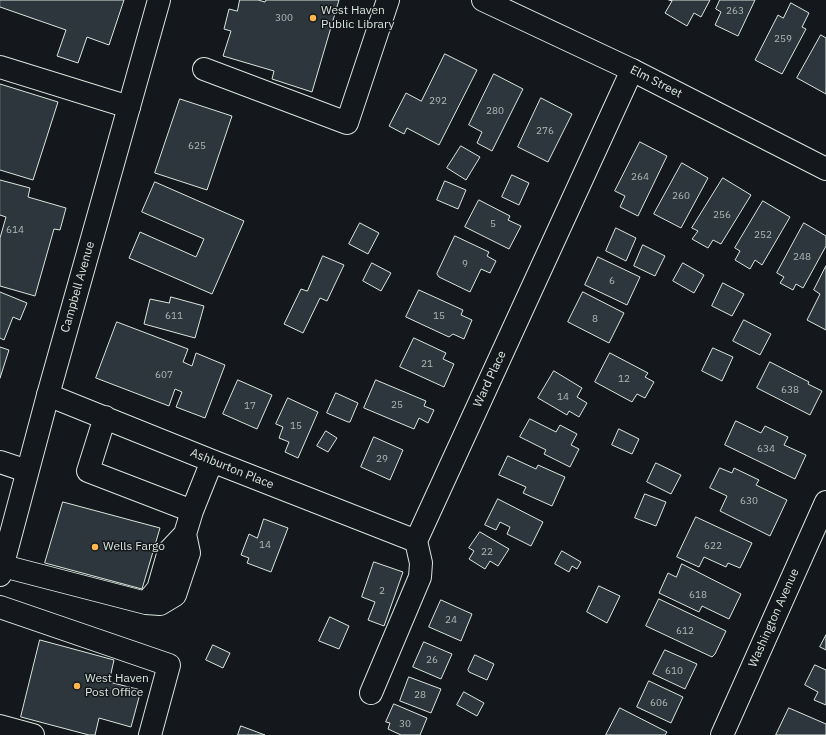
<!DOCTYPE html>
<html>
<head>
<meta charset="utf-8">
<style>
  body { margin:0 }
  canvas { display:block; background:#14181c }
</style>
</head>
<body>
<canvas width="826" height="735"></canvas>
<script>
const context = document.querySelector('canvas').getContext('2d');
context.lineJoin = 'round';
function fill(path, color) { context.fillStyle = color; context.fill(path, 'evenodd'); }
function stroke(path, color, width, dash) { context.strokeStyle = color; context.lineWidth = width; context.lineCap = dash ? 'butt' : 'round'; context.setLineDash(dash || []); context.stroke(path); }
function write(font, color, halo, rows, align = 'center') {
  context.font = font + ' "IBM Plex Sans",sans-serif'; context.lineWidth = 3; context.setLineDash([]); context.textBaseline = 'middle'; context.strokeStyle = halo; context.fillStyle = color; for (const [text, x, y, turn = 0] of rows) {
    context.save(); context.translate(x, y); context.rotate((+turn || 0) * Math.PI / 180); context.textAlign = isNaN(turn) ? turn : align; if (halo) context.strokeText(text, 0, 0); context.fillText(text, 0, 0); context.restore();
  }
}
const building = new Path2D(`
  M0 0H124L109 45 87 37 78 63 57 56 66 30 0 7Z
  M240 0H258L265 2 266 0H339L312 92 272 79 274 71 223 56 231 31 224 29 229 9 237 11Z
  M669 0H710L701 17 694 13 687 26 665 13 672 1Z
  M720 0H755L738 36 715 25 721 12 716 9Z
  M791 3 809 13 802 27 806 29 782 74 755 60 778 15 783 18Z
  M821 35 826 38V94L797 78Z
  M445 54 477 70 439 145 407 128 404 134 389 126 406 93 421 101Z
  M494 74 523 89 492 151 477 143 482 132 469 125Z
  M0 84 58 102 33 180 0 170Z
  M541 98 572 114 548 162 518 147Z
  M180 99 232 116 207 190 155 173Z
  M640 142 667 156 638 216 620 207 625 196 615 191Z
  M461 146 480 157 466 180 447 168Z
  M682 163 708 178 681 228 654 214Z
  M512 175 529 183 519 205 502 197Z
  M723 178 751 195 721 244 713 240 708 248 692 239 698 231 692 228Z
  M0 180 30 188 28 197 66 208 60 230 54 229 35 296 0 286V238L6 217 0 215Z
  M445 181 466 190 458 209 437 200Z
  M155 182 244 221 212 294 129 258 140 232 196 257 204 239 142 212Z
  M479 200 510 216 508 220 521 226 509 249 465 227Z
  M763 201 790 217 762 265 755 260 750 269 735 260 740 251 735 248Z
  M360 223 379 233 368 254 349 244Z
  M804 223 826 236V246L803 288 796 284 793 290 780 283 784 277 777 273Z
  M616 228 636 238 626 261 606 251Z
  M455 236 489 252 487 256 496 261 490 273 481 269 470 292 439 277 437 274Z
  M643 245 665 256 655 276 634 266Z
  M323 256 344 265 327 301 320 298 303 333 284 324 301 289 307 291Z
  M598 257 640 277 627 305 585 285Z
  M372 263 391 273 381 291 363 281Z
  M683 263 704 275 694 293 673 281Z
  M826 266V330L807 320 820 294 814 290Z
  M723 283 744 294 732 316 712 306Z
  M419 290 463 310 461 315 472 320 464 339 453 334 449 337 406 317Z
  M0 292 27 303 20 320 13 317 4 340 0 338Z
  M583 292 624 313 609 343 568 322Z
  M171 297 204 306 195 338 144 324 150 299 169 303Z
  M744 320 771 334 760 355 733 341Z
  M117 322 188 349 183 362 192 366 196 353 225 365 205 418 176 407 182 392 175 389 169 406 96 378Z
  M414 338 446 353 443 359 454 364 444 387 400 367Z
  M0 347 9 350 0 378Z
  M713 348 733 357 722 381 702 371Z
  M610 353 648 373 645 377 654 382 645 398 637 394 632 402 595 382Z
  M770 362 809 382 808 384 822 391 810 415 757 388Z
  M554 371 582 388 577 397 587 403 579 417 569 411 567 415 538 398Z
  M238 380 272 395 257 429 223 414Z
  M376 380 426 401 424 406 434 410 428 423 419 418 414 429 364 408Z
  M336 393 358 403 350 422H348L327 413Z
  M288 398 318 412 298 458 285 452 289 442 279 438 283 427 276 424Z
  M530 419 556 432 560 425 577 434 571 445 579 449 570 467 544 454 546 450 520 437Z
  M736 421 761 433 765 426 788 437 784 445 806 455 795 479 725 445Z
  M619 429 639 439 632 454 612 445Z
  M326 431 337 438 328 452 317 446Z
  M374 437 403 450 390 480 361 467Z
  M508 456 536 469 538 465 565 477 552 506 523 493 526 487 499 475Z
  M656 463 681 475 671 494 647 482Z
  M720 468 732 473 734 468 759 480 756 485 787 500 770 536 720 511 727 496 710 488Z
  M645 494 666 502 656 526 635 518Z
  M498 499 543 522 531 546 507 534 510 527 500 522 496 530 485 525Z
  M63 502 160 528 142 589 45 563Z
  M696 517 752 543 740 568 728 563 726 567 704 557 699 567 677 557Z
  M264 519 288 528 271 572 247 563 249 558 241 555 249 534 257 538Z
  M480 532 509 549 498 566 490 561 485 569 469 559 474 551 469 548Z
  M562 551 581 562 577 569 572 566 569 572 555 564Z
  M374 562 403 572 384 626 368 620 375 602 362 597Z
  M682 564 741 594 729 619 702 606 699 612 659 593 668 573 676 577Z
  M599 586 620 596 607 623 587 612Z
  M659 599 726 631 715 654 712 657 646 626Z
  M441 600 472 614 461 641 429 627Z
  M330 617 349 626 339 649 319 641Z
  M826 635V650L820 647Z
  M40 640 114 660 109 682 141 690 131 727 99 718 95 735H89L21 717Z
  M424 642 452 654 441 679 413 667Z
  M213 645 230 653 223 668 206 660Z
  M665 650 697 664 685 689 653 674Z
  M475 655 494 664 487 680 469 672 468 670Z
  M815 665 826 670V705L814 700 818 692 805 685Z
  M409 677 441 689 431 713 400 701Z
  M649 681 683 697 671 723 637 707Z
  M464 692 484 703 477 716 457 705Z
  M394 704 427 718 420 735H401L388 729 390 723 386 722Z
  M620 708 667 732 665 735H606Z
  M789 708 826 724V735H776Z
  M241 726 265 735H238Z`);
fill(building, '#2c363c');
stroke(building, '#d8e6dc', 1);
const minor = new Path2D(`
  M0 67 129 107
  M204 69 347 123 388 0
  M48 395 212 461 416 541
  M105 417 88 471 192 511
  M0 462 27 471
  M3 566 146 603 160 604 175 595 189 553 185 534 192 511 212 461
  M146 603 158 589 169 551 185 534
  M0 607 169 665 150 735
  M371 693 420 577 421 563 416 541 632 70
  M0 726 33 735
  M722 735 826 502`);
const major = new Path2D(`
  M483 0 632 70 826 169
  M0 575 48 395 159 0`);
stroke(minor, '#d8e6dc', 24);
stroke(major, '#d8e6dc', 24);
stroke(minor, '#14181c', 22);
stroke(major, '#14181c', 22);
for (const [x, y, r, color] of [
  [313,18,4,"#ffb74d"],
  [95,547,4,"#ffb74d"],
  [77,686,4,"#ffb74d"]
]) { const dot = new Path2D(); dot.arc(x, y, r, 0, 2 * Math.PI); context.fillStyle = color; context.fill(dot); stroke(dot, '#14181c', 1.5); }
write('10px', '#adbab4', null, [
  ["263",735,11],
  ["300",284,18],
  ["259",783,39],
  ["292",438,101],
  ["280",495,111],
  ["276",545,131],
  ["625",197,146],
  ["264",640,177],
  ["260",681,196],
  ["256",722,215],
  ["5",493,224],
  ["614",15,230],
  ["252",763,235],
  ["248",802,257],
  ["9",465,264],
  ["6",612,281],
  ["611",174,316],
  ["15",439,316],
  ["8",595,319],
  ["21",427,364],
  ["607",164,375],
  ["12",624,379],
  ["638",790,390],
  ["14",563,397],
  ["25",397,405],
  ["17",250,406],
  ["15",296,426],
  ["634",766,449],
  ["29",382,459],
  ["630",749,501],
  ["14",265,545],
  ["622",713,546],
  ["22",487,552],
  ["2",382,591],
  ["618",698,595],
  ["24",451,620],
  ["612",685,631],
  ["26",432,660],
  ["610",674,671],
  ["28",420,695],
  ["606",659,703],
  ["30",405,724]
]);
write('12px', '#d8e6dc', '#14181c', [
  ["West Haven",321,11],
  ["Public Library",321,25],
  ["Wells Fargo",103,547],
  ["West Haven",85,679],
  ["Post Office",85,693]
], 'left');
write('12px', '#d8e6dc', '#14181c', [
  ["Elm Street",656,82,27],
  ["Campbell Avenue",78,287,-74],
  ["Ward Place",490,379,-65],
  ["Ashburton Place",232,469,22],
  ["Washington Avenue",774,618,-66]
]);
</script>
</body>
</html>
